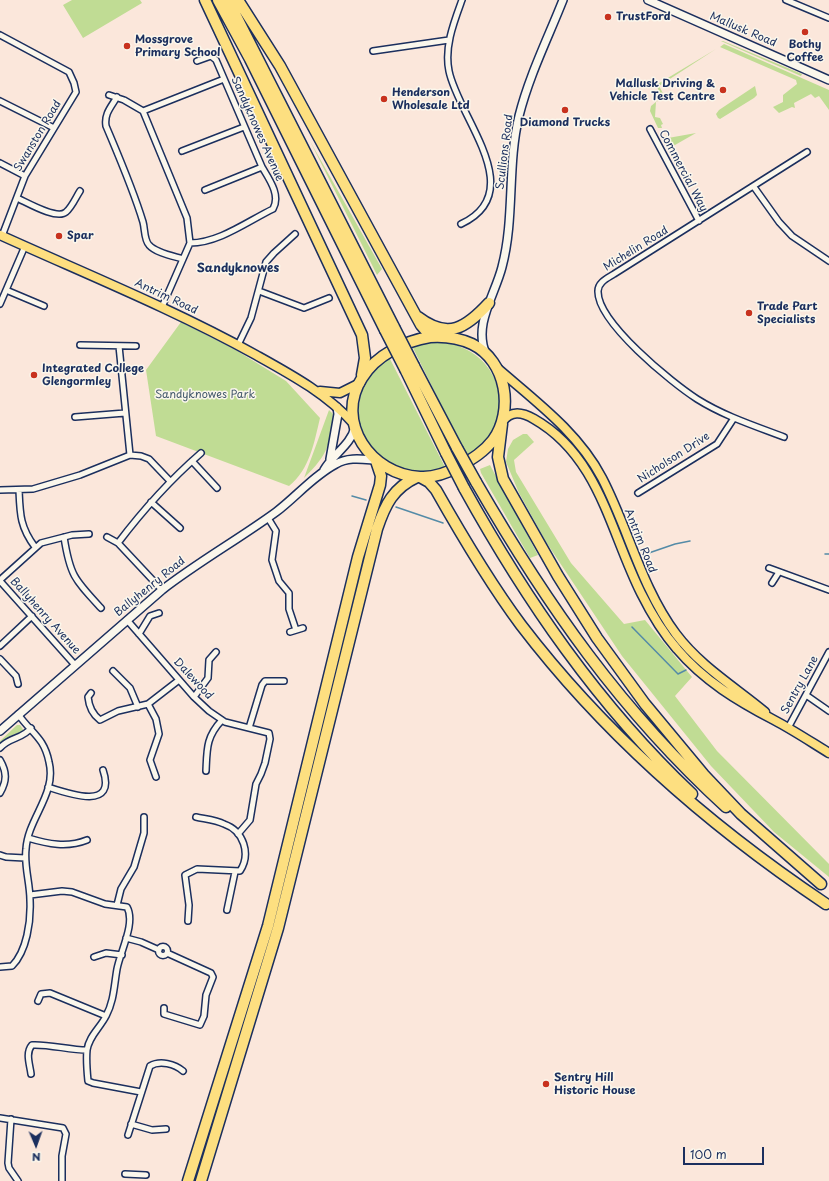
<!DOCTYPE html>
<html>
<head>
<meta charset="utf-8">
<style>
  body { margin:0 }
  #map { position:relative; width:829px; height:1181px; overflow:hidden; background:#fbe7db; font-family:"Playpen Sans",sans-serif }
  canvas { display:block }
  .north { position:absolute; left:16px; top:1125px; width:40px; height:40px; -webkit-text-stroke:3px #fbf7ec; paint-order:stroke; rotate:178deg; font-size:11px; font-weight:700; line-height:16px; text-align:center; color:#1b2f5e }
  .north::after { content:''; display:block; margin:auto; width:14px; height:18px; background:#1b2f5e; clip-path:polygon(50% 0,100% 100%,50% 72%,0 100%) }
  .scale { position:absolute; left:683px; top:1147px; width:81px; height:18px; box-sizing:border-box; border:2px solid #1b2f5e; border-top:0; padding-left:5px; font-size:12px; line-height:14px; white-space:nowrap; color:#1b2f5e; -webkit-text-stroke:3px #fbf7ec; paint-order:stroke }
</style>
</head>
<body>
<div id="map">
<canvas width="829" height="1181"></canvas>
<div class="north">N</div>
<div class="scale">100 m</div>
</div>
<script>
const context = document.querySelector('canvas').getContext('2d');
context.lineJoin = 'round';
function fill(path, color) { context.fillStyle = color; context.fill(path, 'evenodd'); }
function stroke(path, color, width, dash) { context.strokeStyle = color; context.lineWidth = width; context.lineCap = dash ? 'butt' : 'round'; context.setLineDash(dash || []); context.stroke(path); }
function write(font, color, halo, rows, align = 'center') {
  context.font = font + ' "Playpen Sans",sans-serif'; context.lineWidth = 3; context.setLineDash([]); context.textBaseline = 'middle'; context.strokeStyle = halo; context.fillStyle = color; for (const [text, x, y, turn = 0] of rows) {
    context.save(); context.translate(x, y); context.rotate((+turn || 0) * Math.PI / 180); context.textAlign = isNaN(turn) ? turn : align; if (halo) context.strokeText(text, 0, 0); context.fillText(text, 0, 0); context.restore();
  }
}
fill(new Path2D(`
  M72 0H140L142 3 83 38 63 5Z
  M721 41H723L802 74 801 76Z
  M724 44 829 90V110L819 96 815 98 811 94 794 103 795 108 792 107 779 113 773 107 783 102V95L797 84 796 80 720 47Z
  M716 49 659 86 665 97 656 102 655 117 660 118 663 124 661 125 662 128H658L650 111 651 106 662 97 656 85Z
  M755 86 757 95 754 98 720 119 718 118 716 114 719 110Z
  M696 133 668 149 664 141 666 136 668 138Z
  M310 141 382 269 377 275Z
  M181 322 234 349 286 381 320 418C314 443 310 469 289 486L156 436 146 370Z
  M430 342C441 342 453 343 463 348 510 368 512 433 467 457L412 346Z
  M389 357 445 467C398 488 349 449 360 399 363 381 376 368 389 357Z
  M329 410 333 414C329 447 329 453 304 478Z
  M523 434H527L534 442 514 460 516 472 571 563 624 624 645 620 692 677 675 696 717 751 829 864V877L774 832 711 766 622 656 546 542 519 493 506 462 508 449 513 440Z
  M490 465 538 555 530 558 481 473 480 469Z
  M17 725H20L24 731 10 736 0 744V741Z`), '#c0dc94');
stroke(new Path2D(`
  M352 496 366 500
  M396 507 443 523
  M825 554H829
  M643 555 675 544 690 541
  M632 627 678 674 686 670`), '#548ba7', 1.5);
const street = new Path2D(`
  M786 0 829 18
  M0 35 69 72 74 83 76 92 25 176 2 236
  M373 51 449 40
  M109 95 124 100 143 111 187 218 190 243 162 307
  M117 97C111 107 104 114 106 126 119 157 133 189 143 222 145 229 144 240 149 245 156 253 173 256 183 259
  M0 101 54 128
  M143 111 224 79
  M650 129 699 221
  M182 151 244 127
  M0 163 25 176
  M754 187 779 222 792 236 829 261
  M205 190 262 167
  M17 198C28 203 57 220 66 212 72 207 76 197 80 191
  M461 224C530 192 458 117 449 71 444 47 454 22 462 0
  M190 243C219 243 248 221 273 209 281 195 269 179 262 167L216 60 211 56 197 61
  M6 290 44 306
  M259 291 304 308 329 298
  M0 304 25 246
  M80 345 136 346
  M238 345 251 318 266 262 274 253 295 234
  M119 346 130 455
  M75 417 125 413
  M784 437C755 426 724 416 697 399 672 383 597 322 598 291 598 282 608 278 614 274L807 152
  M192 461 217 488
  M0 490 33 489 80 475 130 455 141 456 149 459 170 481
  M19 490C20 514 20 527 35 547
  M638 493 717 444 734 418
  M151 502 180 528
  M268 518 276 531 272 560 279 581 289 593V609L296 630
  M64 537C70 576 75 580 101 608
  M107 537 118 543 162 590
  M118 543C143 510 170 480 201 453
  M769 568 829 590
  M0 580 41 543 72 535 89 534
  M0 581 75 665
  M772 583 779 572
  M127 620 194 697 209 711 225 722 269 733 270 739 265 763 261 774 256 784 250 820 238 834
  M290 632 303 628
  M139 634 150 616 159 613
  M0 646 32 616
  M0 659 16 676 18 684
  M113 671 130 688 138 707
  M91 693 88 697C89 707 92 714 100 720L118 711 148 704 179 680
  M806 695 829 711
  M194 697 208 678 209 660 216 652
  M148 704 156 719 159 734 150 760 156 777
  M249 728 262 685 265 681H284
  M788 728 829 652
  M0 748C9 737 23 739 31 728
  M0 760C7 772 7 781 0 793
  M206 771C207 749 206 737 222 720
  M48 787C69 794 117 811 103 770
  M28 838C48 844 67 848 87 840
  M0 855 6 857 25 858
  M30 895 62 891 72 892 105 904 127 907C136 923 120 952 117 969 114 986 114 1001 106 1016 100 1028 89 1036 87 1050 86 1060 87 1071 88 1081L93 1083 141 1092
  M117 905 121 889 134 867 144 833V817
  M227 910 235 872
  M188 921 189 905 185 875 197 869 240 871C251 854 244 831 224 824 216 820 205 819 196 817
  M126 938 141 942 159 950
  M158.5 951a4.5 4.5 0 1 1 9 0a4.5 4.5 0 1 1-9 0Z
  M94 957 106 953 122 955
  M0 967 12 966C27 951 31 921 30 900 30 883 24 866 26 849 28 818 57 794 49 762 44 737 31 733 18 714
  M38 1001 41 994 50 993 106 1016
  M164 1008V1014L200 1025 204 1016 206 995 213 977 211 973 167 953
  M31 1074C30 1065 25 1053 32 1045 49 1044 69 1050 87 1050
  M0 1118 63 1128 66 1134 62 1156V1181
  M11 1119 8 1163 9 1168 18 1181
  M131 1124 152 1130 166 1129
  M128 1135 150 1066C160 1060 175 1064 183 1071
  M125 1174 146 1175`);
const secondary = new Path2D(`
  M648 0 829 80
  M486 354C473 325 495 295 502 267 515 218 507 165 519 116 529 76 548 38 563 0
  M330 459 338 414 337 407
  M324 470C333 454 351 445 355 427
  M0 731 162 590C198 562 239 539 276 512 296 497 313 476 336 464 348 457 361 459 375 460`);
const primary = new Path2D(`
  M0 235C86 274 173 309 256 355 292 375 327 394 355 425
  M496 367C535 401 578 432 602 478 629 530 641 587 676 634 700 666 735 687 765 712
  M320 391 340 393 360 383
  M502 422C511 410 522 412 534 419 599 456 610 531 641 593 651 613 662 632 677 649 704 681 738 701 774 720 793 730 811 742 829 753`);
const highway = new Path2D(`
  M205 0 362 335 365 358 362 375
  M218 0 250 59 385 330
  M228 0 394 327
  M238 0 280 66 421 325 427 332 436 335
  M418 317C448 340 466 328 489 303
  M430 337C444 336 459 338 472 344 507 361 514 411 493 440 484 452 472 459 460 466 447 473 434 478 420 477 371 475 334 422 362 378 376 355 405 341 430 337Z
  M414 366 457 448
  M406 371 446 453
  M502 424 498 457 503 479 558 576 597 638 645 704 704 775 741 814 821 884
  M420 477 429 482 436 490C462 536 489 582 521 625 605 735 711 827 826 904
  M476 482C547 605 621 711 726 807
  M464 488C526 600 598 705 692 794
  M188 1181 268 926 358 557 380 485 381 476 376 461
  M201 1181 278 928 377 529C385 505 393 488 417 477`);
stroke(street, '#1b2f5e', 8);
stroke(secondary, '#1b2f5e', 10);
stroke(primary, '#1b2f5e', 11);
stroke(highway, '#1b2f5e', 13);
stroke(street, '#fbf7ec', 5);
stroke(secondary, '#fbf7ec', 7);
stroke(primary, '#fddf80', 8);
stroke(highway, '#fddf80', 10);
const highwayBridge = new Path2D(`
  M394 327 414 366
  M385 330 406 371
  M457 448 476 482
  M446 453 464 488`);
stroke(highwayBridge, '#1b2f5e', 13, []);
stroke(highwayBridge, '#fddf80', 10);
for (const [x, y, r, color] of [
  [608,17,4,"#c8321e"],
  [805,32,4,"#c8321e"],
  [127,46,4,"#c8321e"],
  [723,90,4,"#c8321e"],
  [384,99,4,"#c8321e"],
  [565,110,4,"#c8321e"],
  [59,236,4,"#c8321e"],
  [749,313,4,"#c8321e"],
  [34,375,4,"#c8321e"],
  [546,1084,4,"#c8321e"]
]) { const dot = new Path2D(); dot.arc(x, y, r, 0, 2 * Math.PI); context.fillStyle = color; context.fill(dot); stroke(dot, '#fbf7ec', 1.5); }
write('bold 11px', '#1b2f5e', '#fbf7ec', [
  ["TrustFord",616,17],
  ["Mossgrove",135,40],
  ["Primary School",135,53],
  ["Bothy",805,45,"center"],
  ["Coffee",805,58,"center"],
  ["Mallusk Driving &",715,84,"right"],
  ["Vehicle Test Centre",715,97,"right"],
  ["Henderson",392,93],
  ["Wholesale Ltd",392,106],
  ["Diamond Trucks",565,123,"center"],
  ["Spar",67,236],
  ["Trade Part",757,307],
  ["Specialists",757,320],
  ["Integrated College",42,369],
  ["Glengormley",42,382],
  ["Sentry Hill",554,1078],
  ["Historic House",554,1091]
], 'left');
write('11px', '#1b2f5e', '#fbf7ec', [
  ["Mallusk Road",743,30,23],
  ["Sandyknowes Avenue",257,129,66],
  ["Swanston Road",38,136,-59],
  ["Scullions Road",505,152,-83],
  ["Commercial Way",683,171,62],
  ["Michelin Road",636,249,-32],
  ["Antrim Road",166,297,25],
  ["Nicholson Drive",674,458,-33],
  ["Antrim Road",640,541,68],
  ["Ballyhenry Road",150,587,-39],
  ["Ballyhenry Avenue",45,616,48],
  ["Dalewood",193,679,47],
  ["Sentry Lane",800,685,-61]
]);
write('11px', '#445a6c', '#fbf7ec', [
  ["Sandyknowes Park",205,395]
]);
write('bold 12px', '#1b2f5e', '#fbf7ec', [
  ["Sandyknowes",238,269]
]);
</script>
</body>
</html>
